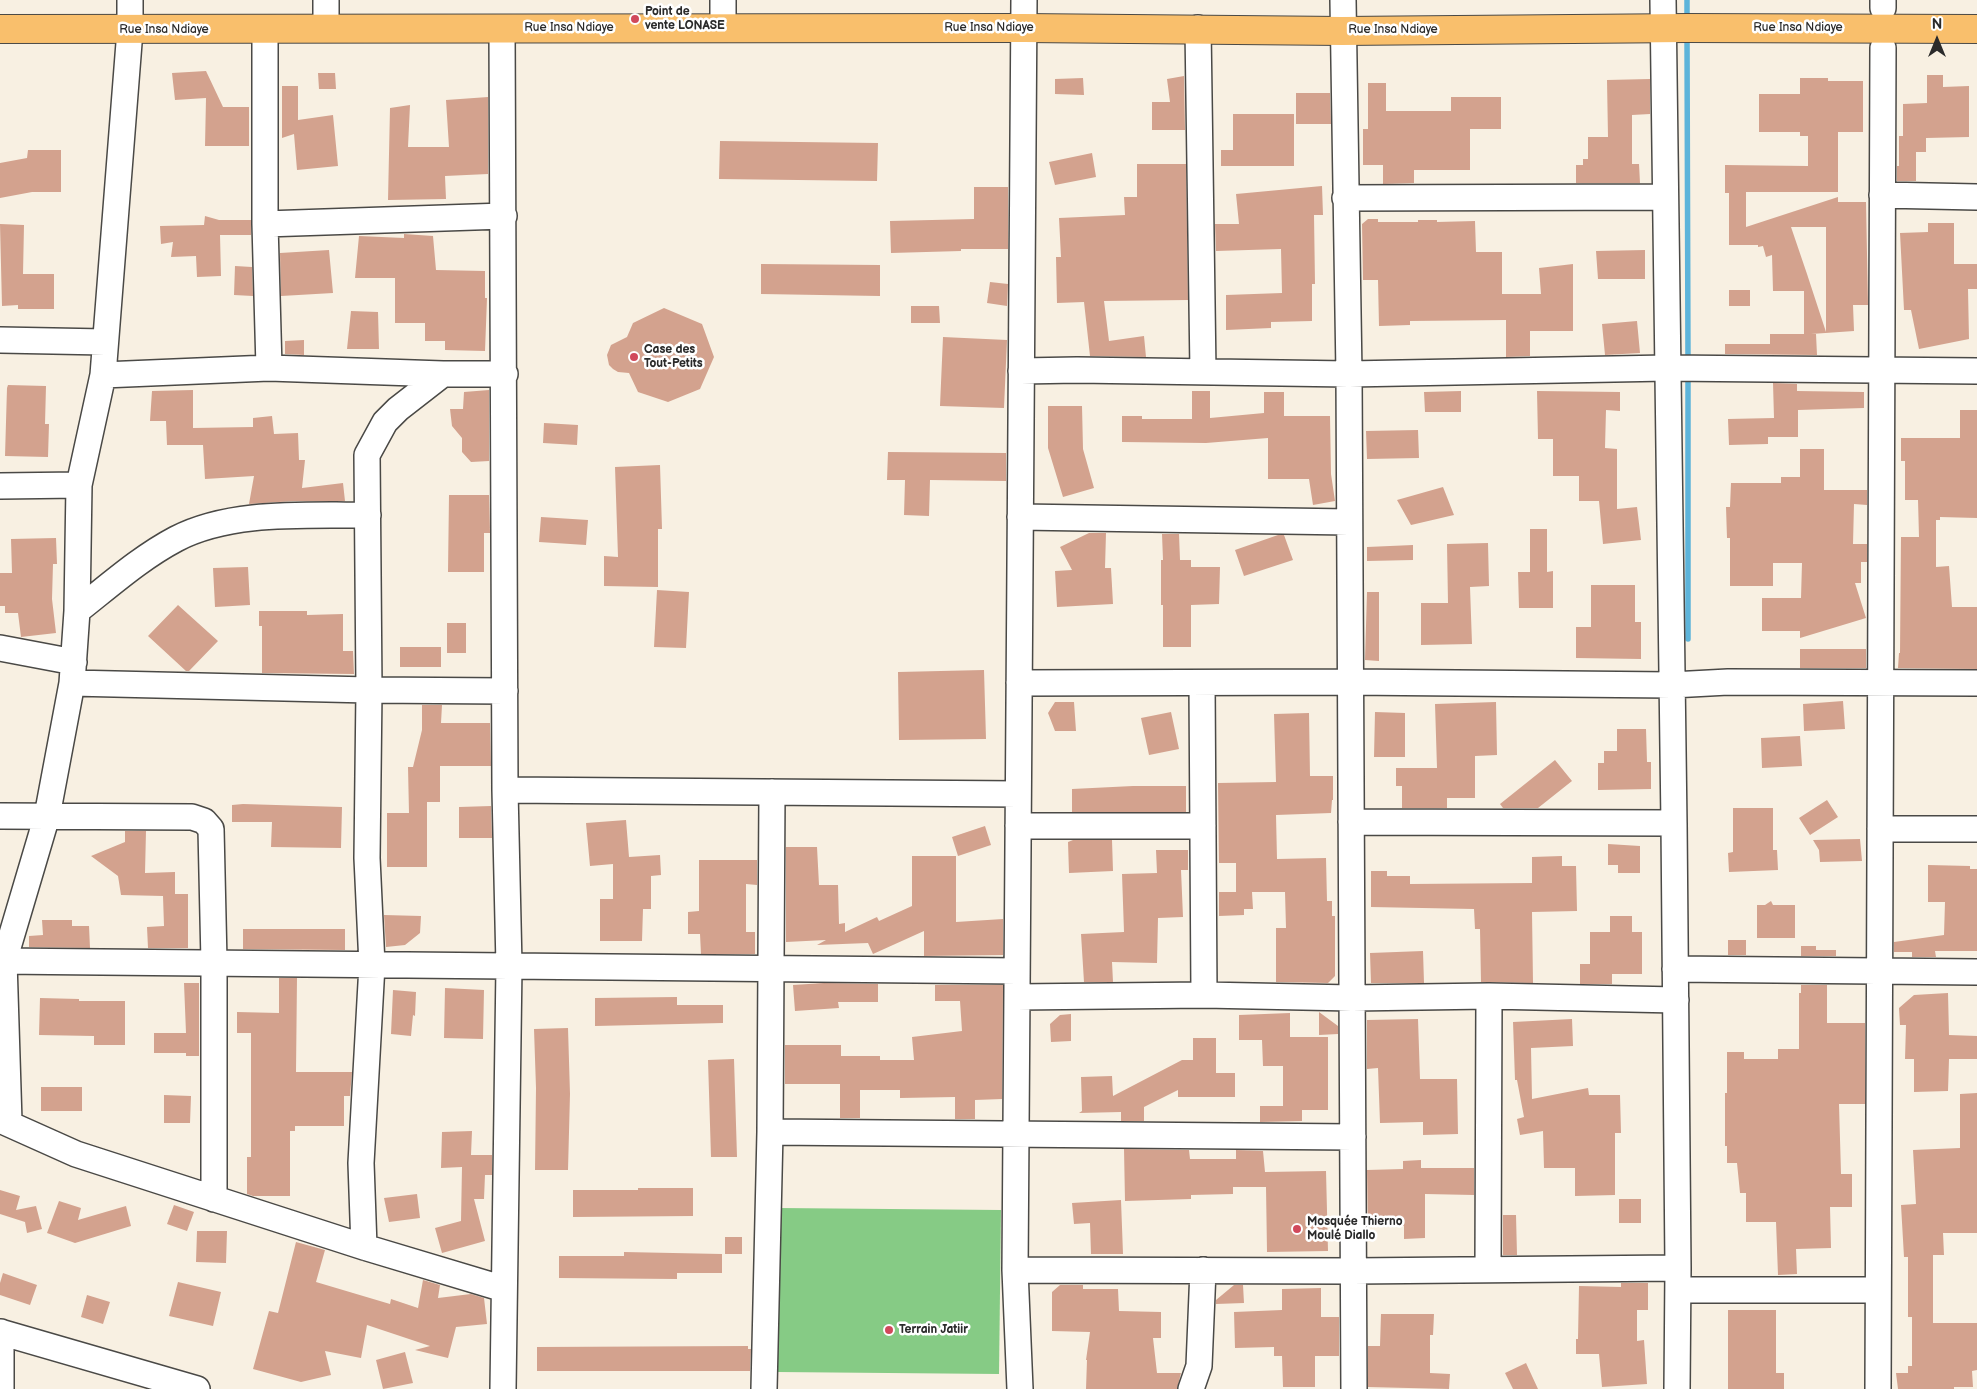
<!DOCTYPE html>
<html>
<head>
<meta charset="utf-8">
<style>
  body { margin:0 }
  #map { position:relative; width:1977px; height:1389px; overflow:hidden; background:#f8f0e2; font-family:"Balsamiq Sans",sans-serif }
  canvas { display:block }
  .north { position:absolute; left:1912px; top:15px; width:50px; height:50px; -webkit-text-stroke:4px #fff; paint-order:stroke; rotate:0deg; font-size:14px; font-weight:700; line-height:20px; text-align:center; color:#2b2b2b }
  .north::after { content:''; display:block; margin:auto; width:18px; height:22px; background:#2b2b2b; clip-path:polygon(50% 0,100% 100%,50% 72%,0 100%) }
</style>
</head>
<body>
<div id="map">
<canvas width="1977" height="1389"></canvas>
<div class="north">N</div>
</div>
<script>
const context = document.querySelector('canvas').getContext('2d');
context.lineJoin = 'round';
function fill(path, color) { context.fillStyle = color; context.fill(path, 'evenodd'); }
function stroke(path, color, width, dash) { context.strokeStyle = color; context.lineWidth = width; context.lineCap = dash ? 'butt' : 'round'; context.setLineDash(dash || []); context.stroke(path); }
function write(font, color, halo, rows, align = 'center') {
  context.font = font + ' "Balsamiq Sans",sans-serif'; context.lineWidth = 5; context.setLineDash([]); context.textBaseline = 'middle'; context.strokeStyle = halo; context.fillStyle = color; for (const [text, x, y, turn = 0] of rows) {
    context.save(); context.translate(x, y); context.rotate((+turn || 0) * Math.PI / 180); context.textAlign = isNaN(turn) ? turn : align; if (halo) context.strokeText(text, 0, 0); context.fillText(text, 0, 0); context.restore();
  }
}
fill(new Path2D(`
  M779 1208 1001 1210 999 1374 777 1372Z`), '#86cb85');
stroke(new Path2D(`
  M1687 0V20
  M1687 35 1688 363
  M1688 375V639`), '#5db4da', 5.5);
fill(new Path2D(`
  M206 71 223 107H249V146H205L206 98 175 100 172 73Z
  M318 73H335L336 89H319Z
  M1927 75H1943V87L1969 86V137L1926 138V152H1916V181H1897V166H1899V136H1903V104L1927 103Z
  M1184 76 1185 130H1152V102H1170L1167 79Z
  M1083 78 1084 95 1055 94V79Z
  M1800 78H1828V81H1863V132H1838V192H1746V227L1838 197V202H1866L1868 305H1853L1854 331 1811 334H1816L1817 355 1725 354V344H1770V334H1804V291H1773L1772 255 1766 257 1763 246 1758 247V245H1729V193H1725V165L1808 166V136H1800V132H1759V94H1800ZM1791 227H1826V332L1807 274Z
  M1650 79V114L1632 115V164H1639L1640 183H1576V165H1583V159H1588V137H1608L1607 80Z
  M1368 83H1386V111H1451V97H1501V129H1470V170H1414V183L1383 184V165H1363V129H1368Z
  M282 86H298V120L333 115 338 166 297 170 294 134 282 138Z
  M1296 93H1330L1331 124H1296Z
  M488 97V174L445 176 446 199 388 200 390 108 410 105 408 147H449L446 100Z
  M1233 114H1294V166H1221V150H1233Z
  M720 141 878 143 877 181 719 179Z
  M28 150H61V192H32L0 198V163L27 158Z
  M1092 153 1096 177 1055 185 1049 162Z
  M1137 164H1186L1188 300 1104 301 1109 341 1144 336 1146 357 1090 356 1084 302 1057 303 1056 257H1061L1059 218 1125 215 1124 197H1137Z
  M1322 186 1323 215H1314L1315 284H1312V321L1271 322V328L1226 330V295L1282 293 1281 249 1216 251 1215 224H1239L1236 194Z
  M974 187H1008V249H961V251L891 253 890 221 974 219Z
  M205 216 219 220H251V235H220L221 276 197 277 196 256 171 257 173 242 161 244 160 226 204 225Z
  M1368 219H1378V222H1418V220H1437V222L1475 221 1476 252H1502V294H1541L1539 268 1573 264V331H1530V356L1506 357V320L1410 321V325L1379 326 1378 280H1363L1362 224Z
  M1928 223H1954V264H1977V289H1968L1969 339 1919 349 1911 310H1904L1900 233 1928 232Z
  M0 224 24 225 23 274H54V309H18V305L2 306Z
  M404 234 433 236 436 270 485 271V298H487L485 351 445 350V341H425V323H395V278H355L359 236 404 238Z
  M329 250 333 293 281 296 280 253Z
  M1645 250V279H1598L1596 251Z
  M761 264 880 265V296L761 294Z
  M235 266 252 267 253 296 234 295Z
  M990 282 1008 284 1007 306 987 303Z
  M1729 290H1750V306H1729Z
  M911 306H939L940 323H911Z
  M664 308 702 324 714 357 700 389 668 402 638 392 629 373 618 372 613 369 609 365 607 355 611 345 627 337 633 323Z
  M351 311 378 312 379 349H347Z
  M1637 321 1640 353 1605 355 1602 324Z
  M943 337 1007 340 1004 408 940 406Z
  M304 340V355L285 354V341Z
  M1773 383 1797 384V391L1864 392V408L1798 410V437H1768V444L1729 445 1728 419 1774 418Z
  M8 385 46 386 45 424H49L48 457 5 456 7 388Z
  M193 390V428L253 427V418L272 416 274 434 298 433 299 460H305L302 488 343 483 345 501H294L249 504 254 476 205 479 203 445H167L166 421H150L152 391Z
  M489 390V461L471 462 462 452V438L452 426 450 409H463L464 392Z
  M1192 391H1210V418L1264 413V392H1284V416H1330L1331 474 1335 501 1313 505 1309 479H1268V438L1206 443 1122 442V416H1142V419H1192Z
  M1461 391V412H1425L1424 392Z
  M1537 391 1620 392V411L1606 410 1605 448 1617 449V509L1637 507 1641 540 1603 544 1599 501H1579V476H1553V439H1538Z
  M1048 406H1082L1083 449 1094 488 1063 497 1048 448Z
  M1960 410H1977V518L1940 517V520H1936V567L1949 566 1952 607H1977V669L1898 668 1899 653H1900L1901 537H1919L1918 500H1905V461H1901V438H1960Z
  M544 423 578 425 577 445 543 443Z
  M1418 430 1419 458 1367 459 1366 431Z
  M1800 449H1824V490H1867V505L1854 504 1853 544H1867V562H1861V583H1855L1866 618 1800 638V631H1762V598H1801L1802 563H1773V586H1730V538H1727L1726 507H1730L1731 483H1781V477H1800Z
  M888 452 1006 453V481L930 480 929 516 904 515 905 480H887Z
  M660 465 662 529H658V587L604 586V556L618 557 615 467Z
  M1443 487 1454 515 1411 525 1397 500Z
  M449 495H489L490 533H484V572H448Z
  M541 517 588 520 586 545 539 542Z
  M1530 529H1547V572L1553 571V608H1519L1518 572H1530Z
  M1089 533H1106L1105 568H1111L1113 604 1057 607 1055 571 1072 570 1060 547Z
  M1162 534H1179L1180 560H1191V567H1220L1219 604 1191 605V647H1163V605H1161V560H1163Z
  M1278 535H1284L1293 560 1244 576 1235 550Z
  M56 538 57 564H53L52 599 56 633 21 637 18 613H5V606H0V573H12L11 539Z
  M1488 543 1489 586 1470 587 1472 644 1421 645V603H1448L1447 544Z
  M1413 545V560L1367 561V547Z
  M248 567 250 605 215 607 213 568Z
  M1591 585H1635V622H1641V659L1576 658V627H1591Z
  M657 590 689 592 686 648 654 647Z
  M1367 592H1379V661L1365 660Z
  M178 605 218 641 189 671H186L148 636Z
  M259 611H307V615L343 614V651H353L354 674 262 673V626H259Z
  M447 623H466V653H447Z
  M400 647H441V667H400Z
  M1800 649H1866V668H1800Z
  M984 670 986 739 899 740 898 672Z
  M1843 701 1845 729 1804 731 1803 704Z
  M1055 702H1074L1076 731H1055L1048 713Z
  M1496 702 1497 755 1475 756V798H1447V808H1402V786H1396V768H1437L1435 704Z
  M422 705H442L441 723H490L491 766H440V802H427V867H387V813H409L408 767H413L422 730Z
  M1171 712 1179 749 1149 755 1141 718Z
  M1375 712 1405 713V757H1374Z
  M1309 713 1310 776H1333V800H1332L1331 813 1276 815 1277 859 1326 858 1327 901H1332V916H1335V976L1328 983 1276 982V928H1286L1285 892H1252L1253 909H1244V915L1219 916V892H1236V863H1219L1218 783 1276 782 1274 714Z
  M1617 729H1646L1647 762H1651V789L1598 790V763H1604V751H1617Z
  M1800 736 1802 766 1762 768 1761 738Z
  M1555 760 1572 781 1538 808H1503L1500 804Z
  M1133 786H1186V812H1072V789Z
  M1827 800 1838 817 1810 835 1799 818Z
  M243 804 342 807 341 848 271 847 272 822H232V805Z
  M491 806 492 838H459V807Z
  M1733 808H1773V850H1777L1778 870 1729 872 1728 853 1733 852Z
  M626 820 629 857 660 855 661 875 651 876V909H643L642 941H600V899H613V864L590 866 586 823Z
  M985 826 991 845 958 856 952 837Z
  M125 831H146L145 873 175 872V894H188V948H148L147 927 164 926 163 896 121 895 118 876 91 856 125 842Z
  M1860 839 1862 861 1820 862 1819 850 1813 840Z
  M1073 840H1112L1113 871 1069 873 1068 842Z
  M1608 844 1640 846V873H1618V865H1608Z
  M786 847H817L819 885H838L839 924 845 923V932L877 917 879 921 912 906V856H956V922L1003 919V955L924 956V931L873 954 868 943 817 945 826 940 786 942Z
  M1156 850H1188V870H1181L1183 917 1158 918 1157 963 1112 962 1113 982H1084L1081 934 1124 932 1122 874 1157 873Z
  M1562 856V866H1576L1577 911 1532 912 1533 983 1481 982 1480 929H1475L1474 909 1371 907V871H1387V876H1410V884L1532 883V857Z
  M699 860H757V885L746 884V932H755V954H701L700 934H688V912L699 911Z
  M1928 865 1970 866V869H1977V951H1935L1936 957H1912V952H1894V942L1944 935 1945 902H1928Z
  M1771 901 1773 905H1795V938H1757V905H1765Z
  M384 915 421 916 420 933 405 945 386 947Z
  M1610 916H1632V932H1642V974H1612V984H1580V964H1590V932H1610Z
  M42 920H72V926H89L90 948 29 947V936L43 935Z
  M243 929H345V950L243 949Z
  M1728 940H1746V955H1728Z
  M1801 946H1816V950H1836V956H1801Z
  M1423 951 1424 983H1371L1370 953Z
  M279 978H297L296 1072H352L350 1096H344V1126H295V1131H290V1196H253L247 1194V1157H251V1033H237V1012L279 1013Z
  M184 983H199V1056H186V1053H154V1033H186Z
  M824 983 878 984V1002H838L839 1008 795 1011 793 985Z
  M935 985H1003L1002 1099 975 1100V1119H955V1097L900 1098V1090H860V1118H840V1084H785V1045H841V1056H880V1060H914L912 1037 962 1031 960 1001H935Z
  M1801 985H1827V1023H1865V1104H1839L1841 1174H1852V1207H1830L1831 1248 1796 1249 1797 1274 1778 1275 1776 1222H1746V1193H1740L1737 1163H1727V1146H1725V1093H1727V1052H1744V1059H1778V1049H1799V993H1801Z
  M445 988 484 990 483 1039 444 1038Z
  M393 990 416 992 415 1016 413 1015 411 1036 391 1034Z
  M1948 993 1949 1035 1977 1036V1059H1949L1948 1091 1914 1092V1059H1905L1906 1025H1900L1899 1008 1914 995Z
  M677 997V1005H723V1023L595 1026V998Z
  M40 998 79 999V1001H125V1045H94V1036L39 1035Z
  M1319 1012 1338 1026V1034L1319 1035Z
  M1290 1013V1037H1328V1110H1302V1121L1260 1122V1106H1283V1066H1263L1262 1040H1239V1015Z
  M1071 1014V1041L1051 1042 1050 1024 1060 1015Z
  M1418 1019 1420 1079H1457L1458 1134 1423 1135V1122L1380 1123 1378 1068 1367 1069V1020Z
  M1572 1019 1573 1046 1531 1048 1532 1099 1588 1088 1589 1095H1620L1621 1133H1615V1195L1575 1196V1168H1544L1543 1131 1520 1135 1517 1119 1524 1117 1517 1080H1515L1513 1022Z
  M568 1028 570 1094 568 1170H535L536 1088 534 1029Z
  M1193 1038H1216V1073H1235V1097H1178V1090L1144 1107V1121H1121V1112L1079 1113 1082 1111 1081 1077 1112 1076 1113 1096 1182 1060H1193Z
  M734 1059 737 1157H711L708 1060Z
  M41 1087H82V1111H41Z
  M1977 1093V1233H1943L1944 1255H1933V1323H1977V1370L1972 1371 1973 1387H1954V1389H1898L1896 1373H1908V1366H1912V1317H1908V1257H1904L1901 1205 1916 1204 1913 1150 1960 1148V1094Z
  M164 1095 191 1096 190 1123H164Z
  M472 1131 471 1155H492V1175H485L484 1199H474L485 1241 442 1253 435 1228 461 1221 462 1167 441 1168 442 1132Z
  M1124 1149 1189 1150 1190 1159H1236V1150L1263 1151 1265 1172 1326 1171 1328 1251 1267 1252 1266 1187H1233V1194L1191 1195V1199L1125 1201Z
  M1421 1160V1168H1474V1195L1425 1194V1238L1404 1239V1226L1368 1227 1367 1170 1403 1169V1161Z
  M638 1188H693V1216L573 1217V1190H638Z
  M0 1190 20 1196 16 1210 36 1206 42 1229 27 1233 25 1222 0 1214Z
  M417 1194 420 1218 389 1222 384 1198Z
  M1619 1199H1641V1223H1619Z
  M1121 1200 1123 1254H1091L1090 1223 1074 1224 1072 1203Z
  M59 1201 81 1208 78 1220 126 1206 131 1226 75 1243 47 1233Z
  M174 1205 194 1212 187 1231 167 1224Z
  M1503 1215H1516L1517 1255H1503Z
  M197 1231H227L226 1263 196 1262Z
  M725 1237H742V1254H725Z
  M296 1242 325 1250 316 1282 390 1304 391 1299 418 1308 423 1280 440 1285 438 1298 471 1294 484 1298 487 1324 456 1327 448 1358 415 1350 430 1346 367 1325 361 1358 325 1351 331 1375 301 1382 253 1369 269 1311 278 1313Z
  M624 1252 722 1254V1273H677V1279L559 1278V1256H624Z
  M3 1273 37 1285 30 1305 0 1295V1283Z
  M178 1282 221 1292 213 1326 169 1316Z
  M1621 1283H1648V1310H1637V1341L1644 1340 1647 1384 1602 1387 1599 1354H1576V1339H1578L1579 1286 1621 1287Z
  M1060 1285H1083V1289H1118L1119 1311 1161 1312V1338H1153L1157 1373H1181L1177 1389H1086L1087 1360H1086L1090 1332 1052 1331V1292Z
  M1234 1285H1243L1244 1303 1216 1304V1300Z
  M1321 1288V1317H1339V1356H1315V1387H1283L1282 1356H1274V1347L1235 1348 1234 1312 1282 1310V1289Z
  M87 1295 110 1302 103 1324 81 1317Z
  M1728 1310H1776V1373H1784V1389H1728Z
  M1381 1314H1434L1433 1335H1430V1373L1450 1374 1449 1389 1368 1387V1346H1380Z
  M748 1346V1349H751L750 1371H537V1347Z
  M405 1352 413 1383 383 1389 376 1360Z
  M1526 1363 1538 1389H1513L1505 1373Z`), '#d3a28e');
const minor = new Path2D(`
  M723 0V28
  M1343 0 1349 374 1354 1389
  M1663 0 1674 823 1678 1268 1677 1389
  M1883 8V0
  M502 28 505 790 509 966 503 1389
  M1198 28 1203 372
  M326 29V0
  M265 30V224L269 368
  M1882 195 1977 197
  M1345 198 1665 197
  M265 224 504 216
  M0 340 105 342
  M1021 371 1077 370 1349 374 1667 368 1977 371
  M103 375 269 368 443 374H505
  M0 486 79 485
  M1020 517 1349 522
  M77 611C109 586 140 558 176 539 232 510 306 516 368 515
  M0 648 74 662
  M72 683 369 690 505 691
  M1019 683 1350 682 1672 685 1728 682 1977 683
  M1202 683 1204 995
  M505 790 1018 794
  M0 816 192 817 204 821 211 829 214 962V1199
  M1351 822 1674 823
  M1018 826H1203
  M1880 829H1977
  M0 961 1017 971
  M1675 969 1977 972
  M1017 997 1204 995 1352 998 1489 996 1676 1000
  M0 1120 76 1154 364 1247 504 1289
  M9 1122 4 961 47 816 72 683 77 611 79 485 103 375 130 30V0
  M770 1132 1353 1137
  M364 1247 361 1163 372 965 367 858 369 690 367 455 385 422 398 409 443 374
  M1488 1268 1489 996
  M1015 1270 1353 1271 1678 1268
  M1678 1290H1878
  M0 1332 197 1389
  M1 1389V1332
  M764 1389 770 1132 772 792
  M1020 1389 1015 1270 1024 0
  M1191 1389 1199 1366 1203 1270
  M1878 1389 1883 48`);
const major = new Path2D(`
  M0 29 1024 28 1342 31 1687 28 1977 29`);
stroke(minor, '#4a4946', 28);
stroke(major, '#4a4946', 30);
stroke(minor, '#fff', 25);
stroke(major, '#f9bf6c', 28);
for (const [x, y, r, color] of [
  [635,19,5,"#d1495b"],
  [634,357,5,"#d1495b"],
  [1297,1229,5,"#d1495b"],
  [889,1330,5,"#d1495b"]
]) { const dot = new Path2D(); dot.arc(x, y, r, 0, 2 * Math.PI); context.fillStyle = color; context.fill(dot); stroke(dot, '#fff', 2); }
write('bold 12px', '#2b2b2b', '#fff', [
  ["Point de",645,12],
  ["vente LONASE",645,26],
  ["Case des",644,350],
  ["Tout-Petits",644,364],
  ["Mosquée Thierno",1307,1222],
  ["Moulé Diallo",1307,1236],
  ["Terrain Jatiir",899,1330]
], 'left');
write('12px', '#2b2b2b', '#fff', [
  ["Rue Insa Ndiaye",569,28],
  ["Rue Insa Ndiaye",989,28],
  ["Rue Insa Ndiaye",1798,28],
  ["Rue Insa Ndiaye",164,30],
  ["Rue Insa Ndiaye",1393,30]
]);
</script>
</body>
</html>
